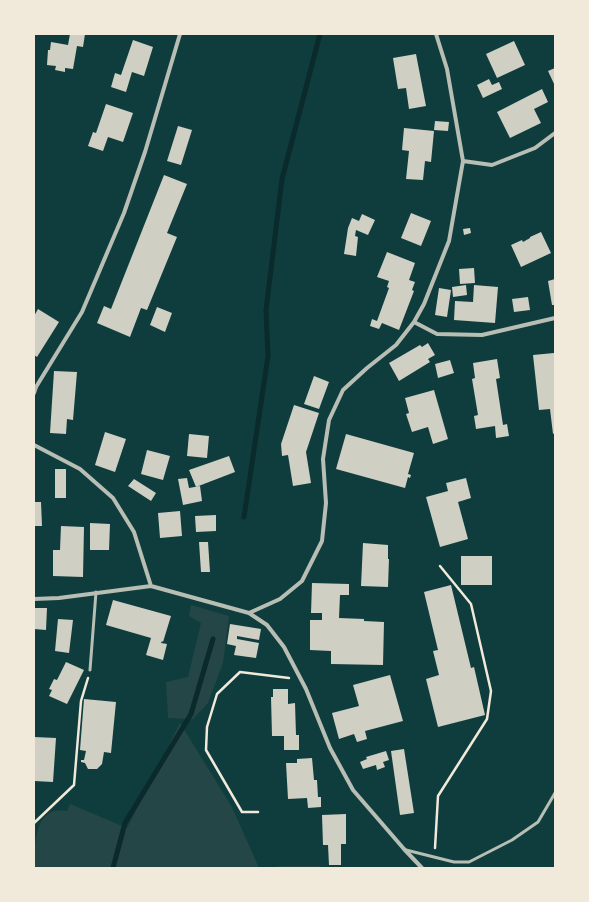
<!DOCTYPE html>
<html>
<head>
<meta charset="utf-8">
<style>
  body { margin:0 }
  #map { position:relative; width:589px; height:902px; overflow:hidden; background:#0f3d3e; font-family:"Roboto Condensed",sans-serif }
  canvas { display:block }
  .frame { position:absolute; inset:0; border:35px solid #f1e9da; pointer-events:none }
</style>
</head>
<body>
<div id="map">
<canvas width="589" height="902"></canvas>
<div class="frame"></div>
</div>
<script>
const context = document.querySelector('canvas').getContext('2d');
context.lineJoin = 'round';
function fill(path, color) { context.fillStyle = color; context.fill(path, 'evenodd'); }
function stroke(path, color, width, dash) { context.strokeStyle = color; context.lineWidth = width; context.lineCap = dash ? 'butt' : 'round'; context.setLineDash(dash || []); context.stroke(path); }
fill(new Path2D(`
  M191 605 229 616 223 663 208 703 193 719 168 718 166 682 188 677 201 623 189 616Z
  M180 723 232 807 259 868H34C34 852 34 816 54 811 58 810 63 811 67 811L70 804 127 828Z
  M280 866H320V868H270Z`), '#244646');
stroke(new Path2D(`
  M244 517 268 356 266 310 282 179 320 34
  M113 868 125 823 191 714 213 639`), '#0a2a2b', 5);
fill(new Path2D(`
  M70 34H85L83 47 77 46 73 69 65 68V72L55 70 56 66 47 65 48 50H50L51 42 68 45Z
  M133 40 153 47 144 76 132 72 126 92 111 87 115 73 121 75Z
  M514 41 525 65 497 78 486 54Z
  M416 54 426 106 409 109 406 88 398 89 393 58Z
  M555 68V86L548 71Z
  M489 79 492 85 499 82 502 89 483 98 477 85Z
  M542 89 548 102 534 109 541 123 510 138 497 112Z
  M106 104 133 113 123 142 108 137 103 151 88 146 93 132 96 133Z
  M435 121 449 122 448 131 434 130Z
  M178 126 192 130 181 165 167 161Z
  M404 128 434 131 431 162 425 161 423 180 406 179 409 151 402 150Z
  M164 175 187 184 167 233 177 237 147 310 141 308 130 337 97 323 104 306 111 309Z
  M411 213 431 221 421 246 401 238Z
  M362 214 375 220 368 235 356 230 355 236 358 237 356 256 344 254 348 228 352 218 359 221Z
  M470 228 471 233 464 235 463 229Z
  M541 232 551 253 521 267 511 245 522 240 523 242 530 238V237Z
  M387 252 415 263 409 280 415 282 412 290 414 291 399 330 382 323 379 329 370 326 372 319 377 321 389 288 387 287 389 281 377 277Z
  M474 268 475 283 460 284 459 269Z
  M555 279V305H552L548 281Z
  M466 285 467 295 453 297 452 287Z
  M474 285 498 287 495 323 454 320 455 301 473 302Z
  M439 288 451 290 447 317 435 315Z
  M528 297 530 310 514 312 512 299Z
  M157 307 172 313 165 332 150 325Z
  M38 309 59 322 37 357 34 355V316Z
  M428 343 435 355 428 359 430 362 399 381 389 363 420 345 422 347Z
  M554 353 555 366V433L553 434 550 409 539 410 533 355Z
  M497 359 500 378 496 379 503 425 507 424 509 436 496 438 495 426 476 429 474 416 478 415 472 379 475 378 473 363Z
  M450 360 454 373 438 378 435 364Z
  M54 371 77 372 73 420 67 419 66 434 50 433Z
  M314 376 329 382 319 409 304 404Z
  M434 390 448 439 433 444 428 427 412 432 406 414 409 413 405 398Z
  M294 405 319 413 306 452 311 483 293 486 288 455 282 456 281 444Z
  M105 432 126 439 115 472 95 465Z
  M189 434 209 436 207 458 187 456Z
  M346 434 414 453 408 474 411 475 410 478 408 477 405 488 336 469Z
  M147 450 170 456 163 480 141 474Z
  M229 456 235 472 196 487 189 470Z
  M55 469H66V498H55Z
  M187 478 189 488 200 486 202 501 183 505 178 479Z
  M466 478 471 498 458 502 468 539 440 547 426 497 448 491 446 483Z
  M134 479 156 493 151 501 128 486Z
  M34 502H41L42 526H34Z
  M180 511 182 536 160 538 158 513Z
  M216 515V531L196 532 195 516Z
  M90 523 110 524 109 550H90Z
  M61 526 84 527 83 577 53 576V550H60Z
  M199 542H208L210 572H201Z
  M363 543 388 545V559H389L388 587 361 586Z
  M461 556H492V585H461Z
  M312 583 349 584V595H340L339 618 364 619V621L384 622 383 665 331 664V651L310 650V620H322V613H311Z
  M451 585 471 668 474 667 485 715 438 727 426 679 439 675 433 651 438 650 424 592Z
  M113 600 171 616 163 642 162 641 161 643 167 644 163 660 146 655 151 638 106 625Z
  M34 608H47L46 630 34 629Z
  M58 619 73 620 69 653 55 651Z
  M230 624 261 629 259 640 237 636V639L259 643 256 658 234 655 236 646 227 644Z
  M66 662 84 670 67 704 49 696 52 690 49 689 54 679 57 680Z
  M390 675 403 721 365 731 367 739 357 742 354 734 339 739 332 713 359 706 353 685Z
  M273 689H288V704L295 703 296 735H299V750H284V736H272L271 697H273Z
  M84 699 116 702 111 753 104 752 102 764 97 769H88L85 763 81 762V760H84L86 751 80 750Z
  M34 737 56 738 53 782 34 781Z
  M404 749 414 813 400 815 391 751Z
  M386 751 389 760 383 762 385 767 377 770 376 765 363 769 360 762 367 759 366 757Z
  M312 758 314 780H317L318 797H321V807L308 808 307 798 288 799 286 763H297V759Z
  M346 814V844H341V865H329L328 845H323L322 815Z`), '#cfcfc3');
stroke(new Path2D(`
  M258 812H242L206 750 207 727 217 694 240 672 289 678
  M34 823 74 785 81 701 88 678
  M435 848 438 796 487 719 491 691 471 604 440 566`), '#f1e9da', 2.5);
stroke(new Path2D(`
  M90 670 96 592
  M406 850 454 862H469L512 840 538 822 555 793`), '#b8beb3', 3);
stroke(new Path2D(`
  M463 161 492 165 535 148 555 133
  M414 322 437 334 482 335 555 318
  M34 393 36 387 82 312 124 213 145 152 180 34
  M34 445 80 469 113 498 134 532 151 586 249 613 267 625 284 647 306 689 330 748 353 790 404 849 422 868
  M34 599 59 598 151 586
  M249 613 280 599 302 581 322 541 326 503 323 459 329 420 343 390 367 368 396 345 414 322 424 304 449 241 463 161 447 69 436 34`), '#b8beb3', 4);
</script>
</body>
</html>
